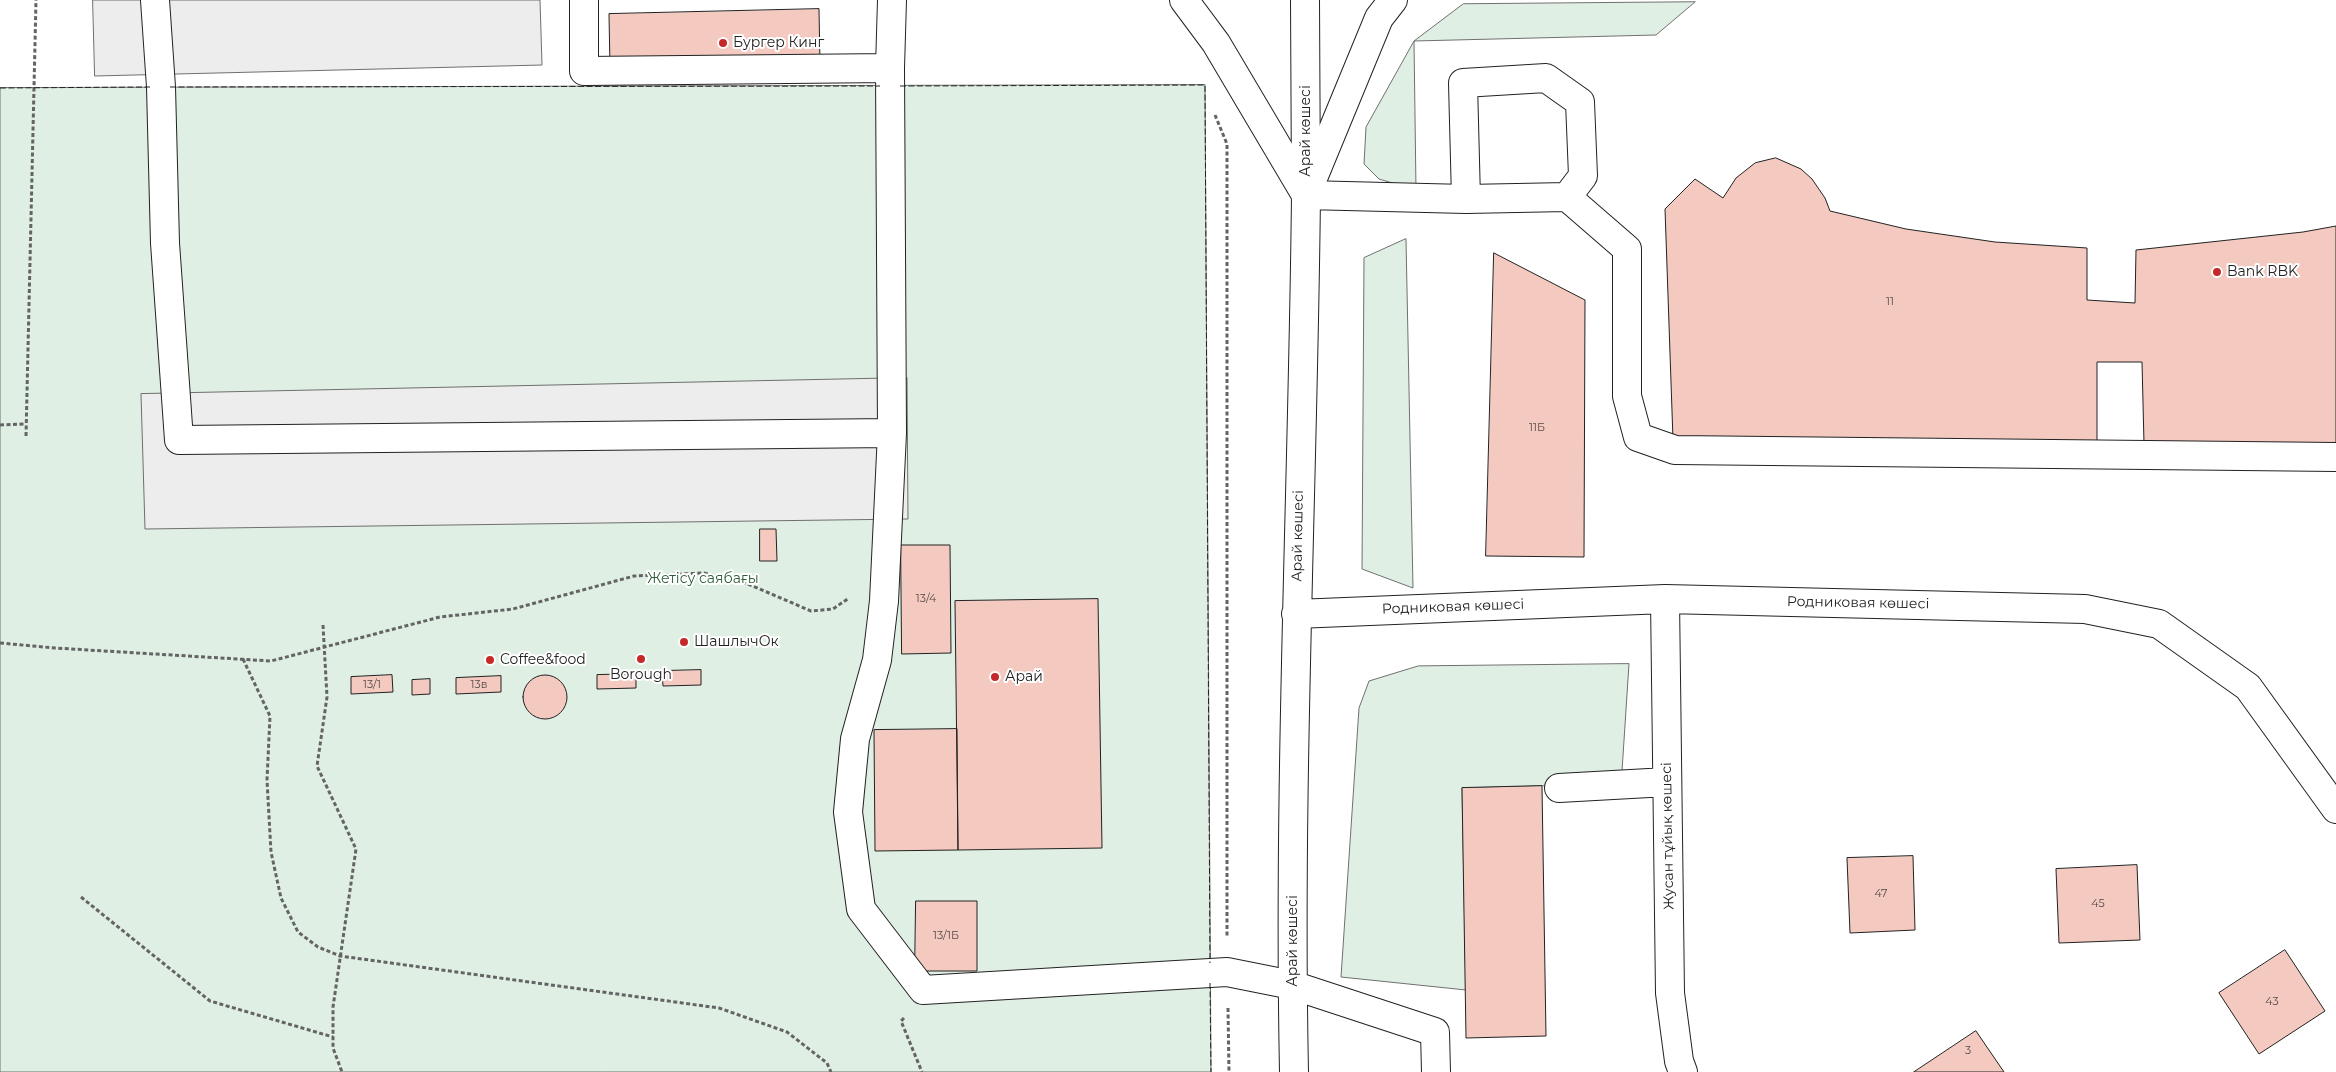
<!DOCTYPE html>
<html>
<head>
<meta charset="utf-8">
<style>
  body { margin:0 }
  canvas { display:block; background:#fff }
</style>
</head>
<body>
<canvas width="2336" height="1072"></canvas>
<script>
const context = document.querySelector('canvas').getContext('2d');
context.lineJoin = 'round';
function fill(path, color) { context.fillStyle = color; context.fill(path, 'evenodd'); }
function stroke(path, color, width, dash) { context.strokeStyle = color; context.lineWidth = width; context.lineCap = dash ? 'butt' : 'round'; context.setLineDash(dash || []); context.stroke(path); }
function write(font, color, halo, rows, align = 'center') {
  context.font = font + ' Montserrat,sans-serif'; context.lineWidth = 4; context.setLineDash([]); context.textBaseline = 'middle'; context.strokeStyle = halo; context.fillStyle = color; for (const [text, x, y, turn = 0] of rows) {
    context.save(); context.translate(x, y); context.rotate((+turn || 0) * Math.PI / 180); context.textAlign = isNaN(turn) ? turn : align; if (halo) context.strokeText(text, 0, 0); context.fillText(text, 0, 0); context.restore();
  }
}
const green = new Path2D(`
  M1695 2 1656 35 1414 41 1416 190 1379 179 1364 164 1366 127 1414 41 1463 4Z
  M1205 85 1211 1072H0V88Z
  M1406 239 1413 588 1362 569 1364 258Z
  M1629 664 1622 771 1542 786 1462 788 1466 990 1341 977 1359 708 1369 681 1418 666Z`);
fill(green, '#e0efe3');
stroke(green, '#6f6f6f', 1);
const parking = new Path2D(`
  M93 0H540L542 65 95 76Z
  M907 378 908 519 145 529 141 394Z`);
fill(parking, '#ededed');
stroke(parking, '#6f6f6f', 1);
const building = new Path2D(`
  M819 9 820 63 610 68 609 14Z
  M1776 158 1801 169 1812 179 1825 198 1830 211 1906 229 1995 242 2087 248V300L2135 303 2136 250 2303 232 2336 226V443L2144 444 2142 362H2097V447L1673 440 1665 209 1695 179 1723 198 1736 178 1755 163Z
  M1494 253 1585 300 1584 557 1486 556Z
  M760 529H776L777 561H760Z
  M901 545H950L951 653 902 654Z
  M1098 599 1102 848 958 850 955 601Z
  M701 670V685L663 686 662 671Z
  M636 674V688L597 689V675Z
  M523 697a22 22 0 1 1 44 0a22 22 0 1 1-44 0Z
  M392 675 393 692 351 694V677Z
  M501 676V692L456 694V678Z
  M430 679V694L412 695V680Z
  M957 729 958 850 875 851 874 730Z
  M1542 786 1546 1036 1466 1038 1462 788Z
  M1913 856 1915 930 1850 933 1847 858Z
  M2137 865 2140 940 2059 943 2056 869Z
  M916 901H977V971H915Z
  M2285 950 2325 1011 2259 1054 2219 993Z
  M1976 1031 2004 1072H1914Z`);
fill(building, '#f3c9c0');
stroke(building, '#222', 1);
const minor = new Path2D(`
  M155 0 161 87 165 243 179 440 892 433 890 68 892 0
  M584 0V71L890 68
  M1306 195 1466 199 1567 197 1627 249V396L1638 437 1675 450 2336 457
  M1466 199 1463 83 1546 78 1580 102 1583 176 1567 197
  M892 433 884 601 877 660 855 739 848 812 861 909 923 990 1227 972 1292 985 1435 1032 1436 1072
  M1665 599 1670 993 1679 1061 1683 1072
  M1296 614 1665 599 2085 609 2159 624 2248 687 2336 809
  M1559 788 1667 782
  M1294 1072C1288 779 1303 487 1306 194 1306 129 1305 65 1305 0`);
const major = new Path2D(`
  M1184 0 1216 43 1306 195
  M1306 195 1379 18 1393 0`);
stroke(minor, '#222', 30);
stroke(major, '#222', 30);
stroke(new Path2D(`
  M1215 115 1227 144V936
  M0 425 26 424
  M26 436 36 0
  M323 625 327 697 317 766 356 849 333 1007V1048L342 1072
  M0 643 55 648 271 661 440 617 513 609 634 576 704 573 748 584 811 611 833 609 849 598
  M243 659 270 716 267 780 271 852 281 898 298 932 318 947 340 956 719 1008 787 1032 827 1063 831 1072
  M81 897 210 1001 333 1037
  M1228 1008 1229 1072
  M904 1018 901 1021 922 1072`), '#646464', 3, [4, 2.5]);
stroke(minor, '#fff', 28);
stroke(major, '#fff', 28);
stroke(new Path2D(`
  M900 86 1205 85 1210 963
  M170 87 880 86
  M0 88 150 87
  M1210 983 1211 1072`), '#222', 1, [6, 2.5]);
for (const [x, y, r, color] of [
  [723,43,5,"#c62828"],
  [2217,272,5,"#c62828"],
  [684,642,5,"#c62828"],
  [641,659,5,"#c62828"],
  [490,660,5,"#c62828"],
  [995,677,5,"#c62828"]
]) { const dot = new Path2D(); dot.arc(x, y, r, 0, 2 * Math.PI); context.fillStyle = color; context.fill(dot); stroke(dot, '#fff', 2); }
write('11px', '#564c4a', null, [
  ["11",1890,302],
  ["11Б",1537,428],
  ["13/4",926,599],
  ["13/1",372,685],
  ["13в",479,685],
  ["47",1881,894],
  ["45",2098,904],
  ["13/1Б",946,936],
  ["43",2272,1002],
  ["3",1968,1051]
]);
write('14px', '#222', '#fff', [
  ["Бургер Кинг",733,43],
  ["Bank RBK",2227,272],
  ["ШашлычОк",694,642],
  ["Coffee&food",500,660],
  ["Borough",641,675,"center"],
  ["Арай",1005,677]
], 'left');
write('14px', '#222', '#fff', [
  ["Арай көшесі",1306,131,-90],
  ["Арай көшесі",1298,536,-89],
  ["Родниковая көшесі",1858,603,1],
  ["Родниковая көшесі",1453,607,-2],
  ["Жусан тұйық көшесі",1668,836,-91],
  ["Арай көшесі",1293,941,-90]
]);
write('14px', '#2f5e38', '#fff', [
  ["Жетісу саябағы",703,579]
]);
</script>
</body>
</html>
